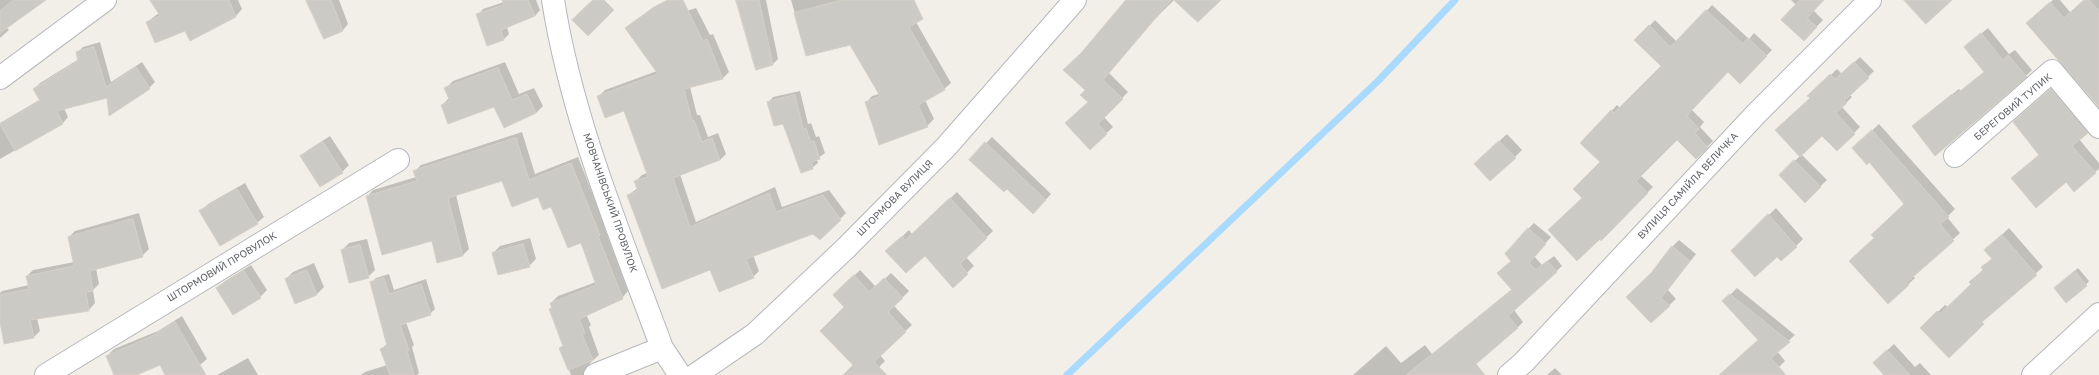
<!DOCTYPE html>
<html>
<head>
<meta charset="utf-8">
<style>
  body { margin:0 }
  canvas { display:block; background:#f1efe8 }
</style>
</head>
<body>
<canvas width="2099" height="375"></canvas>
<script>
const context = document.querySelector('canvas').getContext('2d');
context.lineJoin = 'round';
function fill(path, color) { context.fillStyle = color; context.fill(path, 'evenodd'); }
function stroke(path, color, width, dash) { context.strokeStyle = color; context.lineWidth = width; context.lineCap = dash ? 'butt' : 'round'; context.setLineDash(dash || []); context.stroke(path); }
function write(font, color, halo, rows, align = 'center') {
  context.font = font + ' "Golos Text",sans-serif'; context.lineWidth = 3.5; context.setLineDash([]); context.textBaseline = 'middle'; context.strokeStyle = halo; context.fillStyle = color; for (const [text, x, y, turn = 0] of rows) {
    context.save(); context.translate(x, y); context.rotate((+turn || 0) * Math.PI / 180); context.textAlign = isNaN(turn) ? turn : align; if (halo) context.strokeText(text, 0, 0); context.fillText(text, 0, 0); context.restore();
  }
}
fill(new Path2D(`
  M0 0H19L7 28 9 30 0 38Z
  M158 0H238L242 9 236 16 191 40 185 30 147 22 159 13Z
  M307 0H339L348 24 343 30 324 37Z
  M503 0H536L540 10 535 16 507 27 509 34 504 39 478 15 483 9 504 2Z
  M739 0H766L778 59 773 64Z
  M791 0H914L921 17 916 22 951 83 944 89 925 100 934 119 927 126 866 103 872 96 879 94 850 43 807 55Z
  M1127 0H1174L1156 18 1109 73 1128 92 1104 117 1113 127 1090 149 1089 102 1082 53Z
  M1791 0H1823L1813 10 1823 20 1804 40 1796 5Z
  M2053 0H2060L2070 12 2085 0H2099V106L2034 16Z
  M1712 5 1749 39 1754 33 1772 50 1740 83 1728 71 1692 110 1704 122 1700 127 1713 141 1696 158 1677 138 1640 175 1653 187 1601 239 1583 198 1601 162 1582 143 1617 105 1620 108 1662 66 1636 40 1655 20 1677 42Z
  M696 8 710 35 713 34 729 72 723 78 690 87 697 115H700L708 137 718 133 726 154 720 160 680 174 696 222 775 187 782 207 829 190 846 213 840 219 813 233 753 255 759 271 753 277 711 268 628 195 638 188 636 181 642 175 647 173 624 110 599 96 605 90 657 71 635 27Z
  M1988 28 2009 54 2015 50 2032 70 2026 76 1920 120 1959 89 1961 91 1985 72 1965 47Z
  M100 42 111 82 142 62 155 82 149 88 64 108 68 117 63 123 0 159V123L41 99 34 89 40 83 79 59 77 53 83 47Z
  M1860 57 1874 71 1850 95 1852 97 1842 107 1860 127 1837 150 1822 134 1801 154 1827 180 1805 201 1787 168 1800 156 1811 98 1809 96 1837 69 1842 74Z
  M505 62 519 94 534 88 543 106 536 113 494 105H442L449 98 446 88 453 81Z
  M2058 83 2094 125 2079 139 2099 163V169L2095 172 2066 181 2019 172 2040 154 2021 115Z
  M800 91 808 124 811 123 816 137 819 136 825 153 817 159 818 163 812 168 768 103 773 97Z
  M1879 124 1955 209 1947 217 1960 233 1913 276 1915 278 1888 303 1875 238 1905 204 1860 142Z
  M522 132 535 174 578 157 606 228 605 229 628 291 622 298 586 314 591 325 589 327 599 355 590 363 589 366 591 375H571L560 348 564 345 550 309 553 306 551 303 558 296 596 282 582 242 552 206 539 196 502 179 456 195 469 249 463 255 433 240 367 197 373 190 416 177 414 172 421 165Z
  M1507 134 1522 150 1515 157H1482Z
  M330 136 349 165 342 172 302 157 308 150Z
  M992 137 1051 194 1039 207 1007 188 970 160Z
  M245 183 264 217 257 223 201 211 208 204Z
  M957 192 993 231 966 257 974 266 953 286 925 255 887 251 909 230 912 234Z
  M1776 208 1803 239 1796 246 1781 260 1777 255 1732 251Z
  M139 213 149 249 142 256 96 268 99 284 93 290 95 303 89 310 37 318 40 331 34 337 0 317V293L2 291 29 285 27 276 33 270 74 262 69 237 75 231Z
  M1534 223 1551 237 1534 256 1542 265 1554 256 1562 266 1514 310 1523 322 1517 328 1454 375H1353L1386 346 1401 363 1425 345 1432 354 1512 289V260L1528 229Z
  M2009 228 2043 267 1989 315 1949 356 1921 328 1945 305 1948 307 1973 284 1984 269 1983 268 1992 258 1993 243Z
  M530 238 536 259 529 266 493 253 500 246Z
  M367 239 375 270 368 277 342 250 349 243Z
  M1679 240 1696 254 1668 290 1676 299 1651 322 1672 247Z
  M314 263 324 287 317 294 286 279 293 272Z
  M251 265 267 290 260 297 218 288 225 281Z
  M2078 268 2089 281 2086 285H2059Z
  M860 270 876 287 891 273 909 291 894 306 912 325 880 355 885 361 871 375H861L855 365 845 307 834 295Z
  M389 274 394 290 426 279 435 309 430 314 406 322 414 345 412 347 419 373 417 375H361L365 372 387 365 381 349 388 343 371 283 376 278Z
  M1737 288 1795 335 1777 351 1785 361 1778 368 1785 375H1736L1759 340 1724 301Z
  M182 316 207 359 200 365 184 375H167L160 364 134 375H115L107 356 114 349 158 331Z
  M1894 344 1915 367 1920 363 1931 375H1885L1881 356Z
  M248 358 258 375H217Z
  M1555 368 1562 375H1547Z`), '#0003');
stroke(new Path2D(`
  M1067 375 1378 81 1455 0`), '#aadaff', 7);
const building = new Path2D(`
  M14 0H46L0 33V11Z
  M150 0H229L236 17 190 41 185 31 155 43 146 22 160 16Z
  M306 0H331L343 31 324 39Z
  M502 0H528L535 16 501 30 504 40 487 46 476 14 504 5Z
  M593 0H604L614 10 588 36 572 20Z
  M668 0H683L703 41 707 39 723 79 684 89 692 121 694 120 702 142 712 138 720 160 673 178 690 227 769 193 776 212 823 195 841 220 820 240 813 234 746 259 754 278 719 292 710 270 662 289 627 195 638 191 634 181 648 177 624 111 605 118 597 96 658 74 625 28 654 7Z
  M736 0H759L773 65 756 70Z
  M842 0H914L923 19 909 27 945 90 918 105 928 127 879 145 865 102 880 96 850 45 806 56 794 13Z
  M1126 0H1171L1103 80 1123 99 1098 124 1107 134 1090 150 1065 123 1088 102 1080 95 1085 90 1063 70 1081 53Z
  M1174 0H1221L1198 22Z
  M1800 0H1824L1807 18 1817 27 1804 41 1781 20Z
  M1904 0H1952L1926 24Z
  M2084 0H2089L2099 11V107L2026 23 2050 2 2064 18Z
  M1706 10 1743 44 1748 38 1767 56 1740 84 1728 72 1692 110 1687 116 1699 129 1695 133 1708 148 1696 159 1677 140 1636 181 1648 193 1601 241 1600 239 1577 261 1548 230 1582 198 1573 189 1600 162 1580 143 1611 110 1614 113 1661 66 1634 40 1649 25 1670 47Z
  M1981 33 2003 60 2008 55 2027 77 1935 156 1912 126 1952 94 1954 96 1984 72 1964 47Z
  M94 47 106 87 136 67 150 89 109 116 107 98 57 111 63 124 15 151 0 124 40 101 33 89 78 61 76 52Z
  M1854 62 1869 78 1844 101 1847 103 1836 113 1855 134 1837 151 1822 136 1800 157 1775 130 1810 98 1807 96 1830 74 1835 79Z
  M498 68 512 100 527 94 536 113 504 128 494 107 448 124 441 105 450 101 444 88Z
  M2051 89 2088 133 2072 146 2096 173 2074 192 2066 182 2036 208 2011 178 2039 155 2013 122Z
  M795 95 803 129 806 128 811 142 814 141 820 159 811 162 813 169 801 173 783 124 774 126 767 102Z
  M1872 130 1949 217 1940 224 1954 241 1906 283 1909 285 1888 304 1849 261 1874 238 1871 235 1904 204 1869 162 1867 165 1852 148Z
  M516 138 529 180 571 163 600 235 598 236 623 299 579 319 585 333 582 334 593 360 568 370 559 348 563 346 549 309 552 308 550 303 596 285 581 243 568 248 551 207 543 210 538 197 512 207 502 181 448 198 463 256 437 263 432 241 382 255 366 196 417 181 413 171Z
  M1499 141 1516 158 1490 181 1474 164Z
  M323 142 343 173 320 187 300 156Z
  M985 142 1046 200 1033 214 1007 189 1004 192 969 160Z
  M1794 160 1821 187 1805 203 1779 175Z
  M237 189 258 224 220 246 199 211Z
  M950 198 987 238 960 264 968 274 953 288 925 256 906 273 885 251 902 236 905 240Z
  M1768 214 1797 247 1781 261 1777 257 1755 277 1731 251Z
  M133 219 143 257 90 271 93 291 86 292 89 311 30 320 34 338 4 344 0 322V295L29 289 26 276 74 266 68 237Z
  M1528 228 1546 244 1529 263 1536 270 1547 261 1557 272 1508 316 1518 328 1476 364 1485 375H1406L1512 290 1497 273 1511 261 1505 254Z
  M2002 235 2037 275 1982 322 1984 324 1977 331 1949 358 1920 328 1937 311 1940 314 1971 284 1969 282 1983 270 1981 267 1992 259 1984 250Z
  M523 244 530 267 498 275 492 253Z
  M360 245 369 278 349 283 341 250Z
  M1672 246 1690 261 1661 298 1670 306 1651 323 1626 297 1651 273Z
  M307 270 317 295 295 304 285 279Z
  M244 271 261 298 233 315 216 288Z
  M2075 271 2087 286 2066 303 2054 288Z
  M854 275 869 292 884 278 903 298 888 312 906 332 874 362 887 375H843L853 365 820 331 844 307 833 295Z
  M384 278 389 294 421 284 431 315 400 325 409 350 407 351 414 375H390L380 349 387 346 370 282Z
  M1730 294 1790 342 1771 358 1786 375H1719L1758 340 1722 301Z
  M175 322 206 375H165L160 365 137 375H114L106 356 150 337Z
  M1887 350 1910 375H1884L1873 363Z`);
fill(building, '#cccac5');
stroke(building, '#d6d1c6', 1);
const minor = new Path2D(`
  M553 0C572 120 620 234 662 348L680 375
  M0 78 105 0
  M1955 156 2052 71 2099 127
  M46 375 398 160
  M595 375 662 348
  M695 375 755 334 846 248 946 147 1075 0
  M1509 375 1524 362 1756 114 1870 0
  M2033 375 2099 314`);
stroke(minor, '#b5b8bc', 24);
stroke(minor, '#fff', 22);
write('10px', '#5f6368', '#fff', [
  ["БЕРЕГОВИЙ ТУПИК",2013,107,-40],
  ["ВУЛИЦЯ САМІЙЛА ВЕЛИЧКА",1688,186,-47],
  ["ШТОРМОВА ВУЛИЦЯ",895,198,-45],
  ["МОВЧАНІВСЬКИЙ ПРОВУЛОК",610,203,71],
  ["ШТОРМОВИЙ ПРОВУЛОК",222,267,-31]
]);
</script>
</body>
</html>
